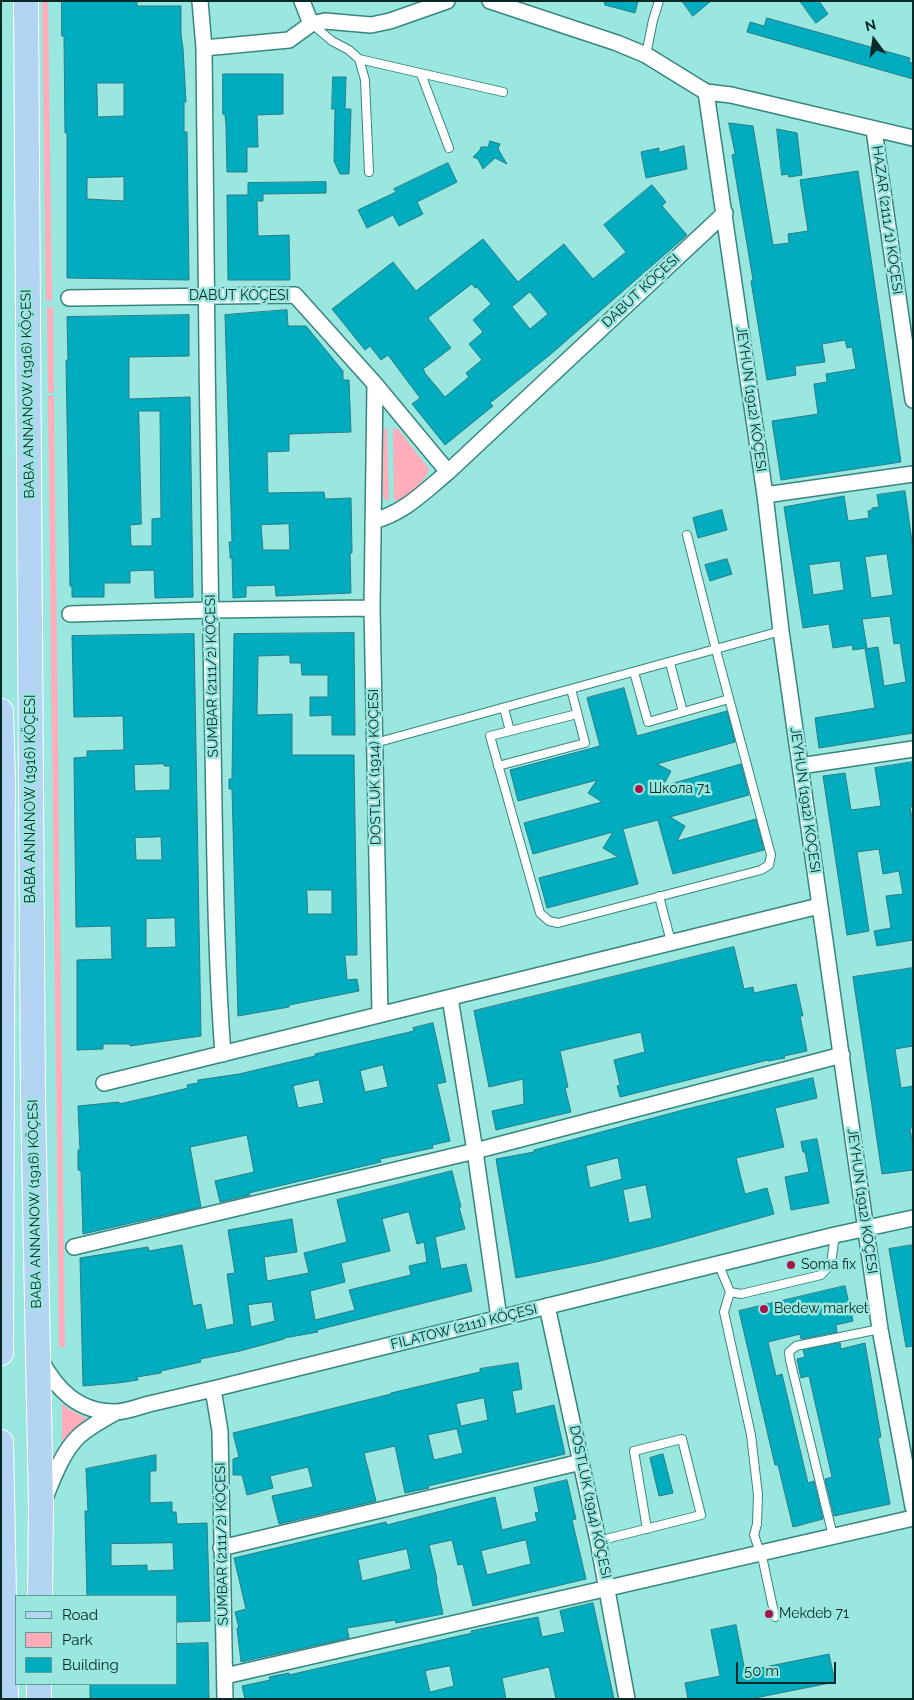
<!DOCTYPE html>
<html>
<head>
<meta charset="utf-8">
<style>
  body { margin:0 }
  #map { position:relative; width:914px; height:1700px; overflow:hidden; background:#99e7df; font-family:Raleway,sans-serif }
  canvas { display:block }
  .frame { position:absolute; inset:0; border:2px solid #082a27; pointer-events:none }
  .legend { position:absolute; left:15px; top:1595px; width:162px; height:90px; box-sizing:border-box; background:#99e7df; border:1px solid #5f9b95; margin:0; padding:6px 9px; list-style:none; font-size:15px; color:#082a27 }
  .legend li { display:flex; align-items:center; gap:10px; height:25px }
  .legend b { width:25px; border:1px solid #5f9b95 }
  .north { position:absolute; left:849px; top:15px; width:50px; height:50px; -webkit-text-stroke:4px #99e7df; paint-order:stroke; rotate:346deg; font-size:14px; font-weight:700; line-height:20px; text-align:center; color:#082a27 }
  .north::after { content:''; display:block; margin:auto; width:18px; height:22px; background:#082a27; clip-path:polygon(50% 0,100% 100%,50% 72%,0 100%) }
  .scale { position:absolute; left:736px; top:1662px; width:100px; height:22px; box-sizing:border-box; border:2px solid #082a27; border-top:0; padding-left:6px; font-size:15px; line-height:18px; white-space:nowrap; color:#082a27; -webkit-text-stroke:4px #99e7df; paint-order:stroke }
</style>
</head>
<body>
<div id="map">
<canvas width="914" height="1700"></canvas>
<div class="frame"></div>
<ul class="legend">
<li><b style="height:6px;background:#b3d4f2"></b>Road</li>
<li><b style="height:14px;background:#ffacbb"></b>Park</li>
<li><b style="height:14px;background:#00acbe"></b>Building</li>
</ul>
<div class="north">N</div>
<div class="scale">50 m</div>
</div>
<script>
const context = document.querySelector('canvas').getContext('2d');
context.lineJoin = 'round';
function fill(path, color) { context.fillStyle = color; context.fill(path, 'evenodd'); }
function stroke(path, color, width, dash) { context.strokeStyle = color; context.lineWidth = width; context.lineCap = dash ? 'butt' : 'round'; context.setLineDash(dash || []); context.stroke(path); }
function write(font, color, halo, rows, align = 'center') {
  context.font = font + ' Raleway,sans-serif'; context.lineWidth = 5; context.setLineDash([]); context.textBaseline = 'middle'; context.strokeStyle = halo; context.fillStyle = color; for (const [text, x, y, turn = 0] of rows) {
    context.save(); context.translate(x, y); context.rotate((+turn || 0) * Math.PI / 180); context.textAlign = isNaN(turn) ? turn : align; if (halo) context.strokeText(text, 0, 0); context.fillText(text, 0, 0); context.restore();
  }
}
fill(new Path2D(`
  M42 1H48L52 301H46Z
  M47 307H53L54 393H48Z
  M48 396H54L65 1347H59Z
  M387 428 389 501 384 499 383 495 381 430Z
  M393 428 399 430 429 469C427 480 405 499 394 501Z
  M62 1403 67 1408 90 1420 62 1442Z`), '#ffacbb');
const building = new Path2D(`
  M62 1H137V6H181V35L183 48 186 102H184V132H187L189 280 67 278V133H65L64 36H62ZM97 83H124V116L98 117ZM124 177V201L87 199V178Z
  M605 1H638L635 13 605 5Z
  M682 1H711L693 16Z
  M800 1H819L828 14 816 23Z
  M767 18 910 58 909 62 913 63V79L747 32 750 22 764 26Z
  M223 74H283V114L257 115 258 147H247V172H227L226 124 225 115 223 114Z
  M333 77H346L345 109H351L349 174H340L334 161 335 109H332Z
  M729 123 753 126 773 245 789 243 788 234 808 231 800 180 858 171 901 462 781 480 772 421 818 414 814 384 827 382 826 374 856 369 852 347 847 348 845 340 822 344 825 362 795 366 796 375 767 380 751 281 753 280 732 155 735 154Z
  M777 129 797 133 802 175 789 177 788 174 782 175Z
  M490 141 500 144 498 149 507 164 495 158 483 169 478 159 473 157 480 150 481 147H488Z
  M684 146 687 169 646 178 641 152 659 148V152Z
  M448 163 457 182 417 202 423 214 399 226 393 215 367 228 358 210 396 192 394 189Z
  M326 182V193L263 194V201H257L258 236 289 235 290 280H228L227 195H248V183Z
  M652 185 666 202 662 206 687 235 551 354 490 403 493 406 445 445 412 404 420 398 388 355 381 360 370 346 365 350 332 309 393 262 416 291 483 239 518 282 564 244 593 279 626 252 604 225ZM472 284 475 288 477 287 491 304 473 320 483 332 469 344 482 360 466 373 469 377 445 397 424 372H425L423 369 451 348 428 318ZM530 292 548 314 530 329 512 307Z
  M287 310 288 326H306L343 371V380H349L351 432 289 434V451L267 452 268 493 324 492 325 499 351 498 352 553H350L351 593 276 596 275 585 246 586V597L233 598 232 558H230V552L229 542H232L225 315ZM289 524 290 550H263L261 525Z
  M189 315V356L129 357V399L190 397 193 597 155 598 154 570 130 571V583H104V597H72V586H70L66 360H68L67 317ZM139 411H160L161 518 152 519V546H131L130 525 141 524Z
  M905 491 913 549V733L819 748 815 718 875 708 865 649 878 647 884 686 906 682 900 643 894 644 890 616 862 619 867 648 853 650 852 645 833 648 829 624 803 628 784 507 844 496 848 521 869 518 868 511 872 510V508L879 507 877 495ZM887 554 893 595 871 598 865 557ZM840 561 844 590 813 595 809 565Z
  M722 510 727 530 698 538 693 518Z
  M727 559 732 574 710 581 705 565Z
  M354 633 355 735H332V715L310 716V697H328V675H302L301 663H290V655L258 656 257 715 292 714V755H354L357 955H345L347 980 357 979 359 991 289 1005V1007L238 1016 232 789H229V779H232L234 634ZM307 890H332V914H308Z
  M194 634 201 1036 130 1046V1044H103V1049L77 1050V960L112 959 111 926 76 927 74 758 87 757V751L124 750 123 716 74 717 72 636ZM164 764V766H170V790L135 791 134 765ZM161 837 162 860H136L135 838ZM175 918 176 947 146 948V919Z
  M624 688 637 736 727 711 735 742 657 764 671 771 663 786 741 764 749 795 670 817 685 826 677 841 756 819 764 850 673 874 658 820 623 829 638 884 547 908 539 878 618 857 603 848 613 832 533 854 524 823 602 802 588 793 597 780 518 801 510 770 600 746 587 698Z
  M913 762V807H910L913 823V940L877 946 874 931 891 928 886 896 903 894 899 871 883 874 879 849 857 852 869 931 847 935 823 776 845 773 851 810 881 806 875 768Z
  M734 947 744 989 753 987 754 993 796 984 803 1016H800L807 1051 784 1056 785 1058 768 1061V1060L620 1097 617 1086 620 1085 614 1060 645 1052 641 1032 560 1051 568 1087 565 1088 571 1112 496 1130 492 1111 524 1104 523 1079 489 1087 474 1011Z
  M913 968V1046L895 1049 901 1088 913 1086V1128H910L913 1147V1170L882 1174 853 977Z
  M433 1023 446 1082 437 1084 450 1141 432 1145 433 1148 380 1159 381 1162 249 1193 250 1195 220 1202 215 1181 254 1172 247 1135 190 1147 201 1207 83 1234 81 1171 78 1170V1150H80L78 1106 119 1102V1104L159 1095 188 1088 187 1085 198 1083V1080L239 1074 315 1056V1054L414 1031 413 1028ZM383 1065 388 1087 365 1092 360 1071ZM319 1080 324 1103 298 1108 293 1086Z
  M813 1078 817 1098 775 1108 784 1147 736 1158 745 1194 767 1188 774 1214 664 1245 596 1262 516 1278 496 1159 534 1152V1150L683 1110ZM618 1158 622 1179 590 1188 586 1166ZM646 1185 652 1218 629 1223 623 1190Z
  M817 1139 829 1203 791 1210 785 1177 809 1172 805 1152H803L801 1142Z
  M452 1171 461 1207H459L465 1229 435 1237 441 1269 466 1264 472 1291 384 1313 317 1330 318 1332 284 1338V1339L240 1351 200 1359 201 1362 161 1371V1373L137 1377 138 1380 118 1383 83 1386 80 1258 148 1247 149 1251 182 1245 193 1306 201 1304 206 1330 234 1324 227 1274 235 1273 228 1230 292 1219 297 1252 264 1257 267 1281 309 1273 304 1253 347 1242 337 1200ZM409 1212 417 1244 424 1242 427 1262 409 1266 411 1275 349 1290 355 1310 315 1320 310 1291 345 1282 341 1263 390 1251 382 1219ZM272 1302 275 1321 251 1327 248 1305Z
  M913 1245V1346L906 1347 889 1249Z
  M845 1286 853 1321 836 1325 837 1332 801 1339 800 1334 768 1342 776 1376 782 1374 808 1483 814 1481 823 1519 793 1527 778 1465H775L739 1311Z
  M840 1343 841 1349 865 1343 881 1437 878 1438 890 1504 834 1516 825 1479 832 1477 809 1376 801 1378 797 1359 805 1357 803 1350Z
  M518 1363 522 1389 512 1391 516 1414 554 1405 565 1454 428 1486 429 1488 405 1493 395 1446 364 1453 376 1501 279 1524 272 1496 313 1487 308 1467 270 1476 273 1488 247 1495 242 1475H233V1459L239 1457 233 1433 391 1394V1393L480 1372V1369ZM484 1398 488 1420 461 1426 456 1404ZM457 1429 463 1453 434 1460 428 1435Z
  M663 1454 673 1493 659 1496 650 1458Z
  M156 1455V1471H150V1503L172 1502V1512H176L177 1524 207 1523 210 1621 176 1622V1596H87L85 1511H88L86 1469ZM173 1543 174 1570 147 1571V1565L111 1566V1544Z
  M567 1480 576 1519 572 1520 586 1579 473 1606 463 1564 458 1565 452 1540 429 1545 437 1579 436 1580 443 1614 396 1623 395 1620 347 1628 349 1638 241 1662 237 1628H239L235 1612 246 1609 234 1558 386 1522 387 1525 495 1497 502 1530 537 1521 535 1513 539 1512 534 1488ZM526 1540 531 1564 487 1575 481 1551ZM407 1549 411 1569 362 1581 358 1560Z
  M593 1603 614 1699H556L549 1667 502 1678 506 1699H245L242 1686 270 1680 269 1677 289 1673V1675L472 1633 471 1631 513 1622 538 1617 542 1637 565 1632 560 1611ZM450 1666 454 1686 430 1692 425 1671Z
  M736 1625 745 1671 829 1654 835 1682 750 1699H688L685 1683 720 1676 711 1630Z
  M208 1643 209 1699H90V1684H176V1644Z`);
fill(building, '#00acbe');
stroke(building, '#2c7d88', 1);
const lane = new Path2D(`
  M312 24 332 41 349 50 359 59 365 80 369 172
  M646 55 653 20 659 1
  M359 59 503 92
  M421 74 449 148
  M670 663 683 712
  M634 672 648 722 729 699
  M504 708 510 731 490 736 540 913 549 921 558 923 761 870 769 865 771 855 716 650 687 535
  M510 731 577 714
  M375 743 781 631
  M498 766 585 743 571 689
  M659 896 671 942
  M718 1263 730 1292 741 1294 821 1275 831 1264 835 1235
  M730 1292 724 1312 751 1435 758 1495 757 1524 754 1535 763 1561 775 1617
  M833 1536 790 1360 789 1352 796 1346 880 1329
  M598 1541 701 1515 682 1439 634 1451 647 1529`);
const street = new Path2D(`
  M200 1 204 48
  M302 1 311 24
  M490 1 617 43 646 55 706 92 731 95 913 138
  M706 92 765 495 781 631 880 1329 913 1507
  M874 130 913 400
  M69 298 295 295 375 384 448 472
  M375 384 372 608 380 1014
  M765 495 913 474
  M373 521C403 514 425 491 448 472L725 213
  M70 614 210 610 372 608
  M800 766 913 749
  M450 998 475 1151 499 1318
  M223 1054C214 937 215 818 212 700 208 483 206 265 204 48L289 40 311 24 325 21 371 25 390 21 447 1
  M104 1083 819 906
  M74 1247 475 1151 842 1055
  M547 1306 598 1541 627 1699
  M40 1359C57 1390 78 1412 115 1412 126 1412 138 1407 149 1404 170 1399 192 1394 213 1389L835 1235 913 1218
  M213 1389 220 1431 225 1699
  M45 1498C53 1478 63 1451 79 1436 90 1426 104 1419 116 1412
  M221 1548 581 1462
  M225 1676 913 1518`);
const primary = new Path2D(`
  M26 1 33 1099 41 1508 40 1596
  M1 711 3 781 1 1353
  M1 1442 6 1699
  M39 1699V1684`);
stroke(lane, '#36867f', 10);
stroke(street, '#36867f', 18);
stroke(primary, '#fff', 26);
stroke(lane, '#fff', 8);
stroke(street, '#fff', 15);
stroke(primary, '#b3d4f2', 24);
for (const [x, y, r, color] of [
  [639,789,5,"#a81349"],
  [791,1265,5,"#a81349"],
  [764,1309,5,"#a81349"],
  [769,1614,5,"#a81349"]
]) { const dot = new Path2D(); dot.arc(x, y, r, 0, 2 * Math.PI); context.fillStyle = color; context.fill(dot); stroke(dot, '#99e7df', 2); }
write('14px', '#082a27', '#99e7df', [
  ["HAZAR (2111/1) KÖÇESI",887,220,82],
  ["DABUT KÖÇESI",641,291,-43],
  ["DABUT KÖÇESI",239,296],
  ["BABA ANNANOW (1916) KÖÇESI",28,394,-91],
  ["JEÝHUN (1912) KÖÇESI",751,399,82],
  ["SUMBAR (2111/2) KÖÇESI",212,676,-91],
  ["DOSTLUK (1914) KÖÇESI",375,767,-91],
  ["BABA ANNANOW (1916) KÖÇESI",31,799,-90],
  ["JEÝHUN (1912) KÖÇESI",805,800,82],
  ["JEÝHUN (1912) KÖÇESI",862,1201,82],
  ["BABA ANNANOW (1916) KÖÇESI",35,1204,-91],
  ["FILATOW (2111) KÖÇESI",464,1327,-14],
  ["DOSTLUK (1914) KÖÇESI",590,1502,78],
  ["SUMBAR (2111/2) KÖÇESI",222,1544,-91]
]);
write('14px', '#082a27', '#99e7df', [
  ["Школа 71",649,789],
  ["Soma fix",801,1265],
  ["Bedew market",774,1309],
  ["Mekdeb 71",779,1614]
], 'left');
</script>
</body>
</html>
